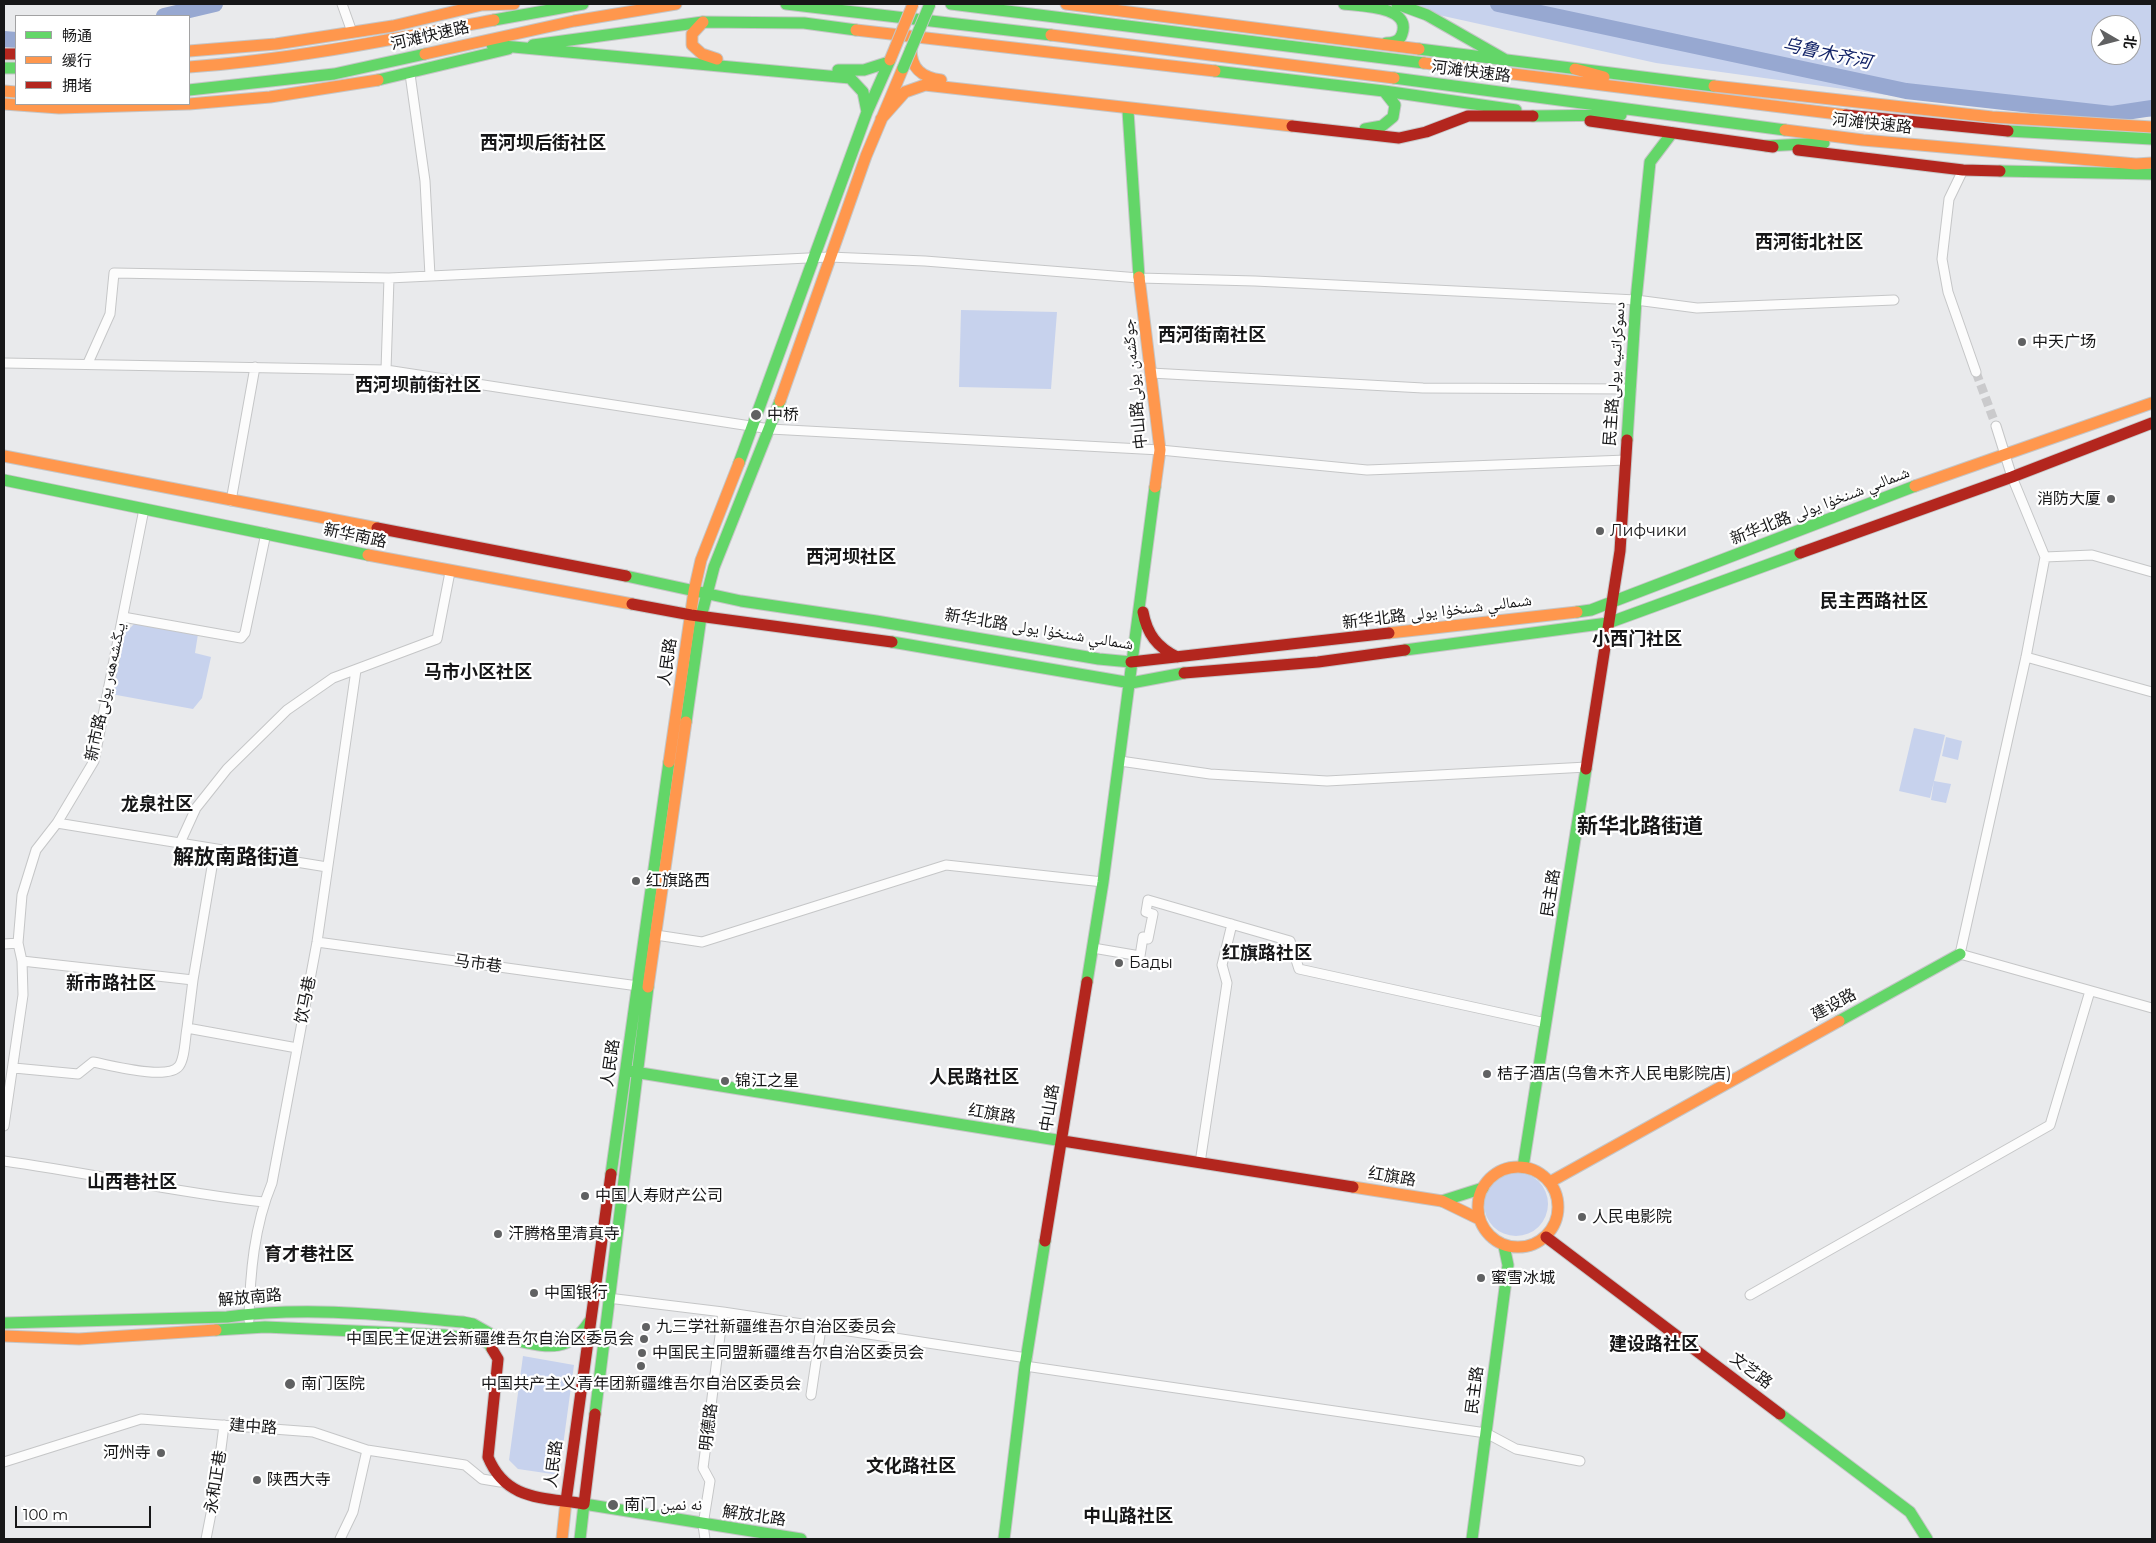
<!DOCTYPE html>
<html>
<head>
<meta charset="utf-8">
<style>
  body { margin:0 }
  #map { position:relative; width:2156px; height:1543px; overflow:hidden; background:#e9eaec; font-family:Montserrat,"Noto Sans SC",sans-serif }
  canvas { display:block }
  .frame { position:absolute; inset:0; border:5px solid #171718; pointer-events:none }
  .legend { position:absolute; left:15px; top:15px; width:175px; height:90px; box-sizing:border-box; background:#fff; border:1px solid #a2a2a3; margin:0; padding:6px 9px; list-style:none; font-size:15px; color:#171718 }
  .legend li { display:flex; align-items:center; gap:10px; height:25px }
  .legend b { width:25px; border:1px solid #a2a2a3 }
  .north { position:absolute; left:2091px; top:15px; width:50px; height:50px; box-sizing:border-box; background:#fff; border:1px solid #a2a2a3; border-radius:50%; rotate:98deg; font-size:14px; font-weight:700; line-height:20px; text-align:center; color:#171718 }
  .north::after { content:''; display:block; margin:auto; width:18px; height:22px; background:#606162; clip-path:polygon(50% 0,100% 100%,50% 72%,0 100%) }
  .scale { position:absolute; left:15px; top:1506px; width:136px; height:22px; box-sizing:border-box; border:2px solid #171718; border-top:0; padding-left:6px; font-size:15px; line-height:18px; white-space:nowrap; color:#171718; -webkit-text-stroke:4px #fff; paint-order:stroke }
</style>
</head>
<body>
<div id="map">
<canvas width="2156" height="1543"></canvas>
<div class="frame"></div>
<ul class="legend">
<li><b style="height:6px;background:#63d668"></b>畅通</li>
<li><b style="height:6px;background:#ff974d"></b>缓行</li>
<li><b style="height:6px;background:#b3261e"></b>拥堵</li>
</ul>
<div class="north">北</div>
<div class="scale">100 m</div>
</div>
<script>
const context = document.querySelector('canvas').getContext('2d');
context.lineJoin = 'round';
function fill(path, color) { context.fillStyle = color; context.fill(path, 'evenodd'); }
function stroke(path, color, width, dash) { context.strokeStyle = color; context.lineWidth = width; context.lineCap = dash ? 'butt' : 'round'; context.setLineDash(dash || []); context.stroke(path); }
function write(font, color, halo, rows, align = 'center') {
  context.font = font + ' Montserrat,"Noto Naskh Arabic","Noto Sans SC",sans-serif'; context.lineWidth = 4.5; context.setLineDash([]); context.textBaseline = 'middle'; context.strokeStyle = halo; context.fillStyle = color; for (const [text, x, y, turn = 0] of rows) {
    context.save(); context.translate(x, y); context.rotate((+turn || 0) * Math.PI / 180); context.textAlign = isNaN(turn) ? turn : align; if (halo) context.strokeText(text, 0, 0); context.fillText(text, 0, 0); context.restore();
  }
}
fill(new Path2D(`
  M1389 4H2152V117L1923 100 1656 63ZM2101 25H2131V55H2101Z
  M961 310 1057 312 1051 389 959 387Z
  M135 623 198 634 195 653 211 657 202 698 193 709 111 694 125 633Z
  M1914 728 1945 735 1934 781 1951 784 1946 803 1931 800 1934 781 1930 798 1899 791Z
  M1946 737 1962 741 1958 760 1942 756Z
  M1484 1204a32 32 0 1 1 64 0a32 32 0 1 1-64 0Z
  M523 1356 574 1365 559 1475 518 1469 509 1460Z`), '#c7d2ed');
stroke(new Path2D(`
  M1498 4 1906 91 2112 114 2152 108
  M164 16 215 4
  M4 39 16 40`), '#97a8d1', 16);
stroke(new Path2D(`
  M1976 372 1996 426`), '#cacacc', 9, [9, 4.5]);
const street = new Path2D(`
  M342 4 352 32
  M410 74 425 181 430 276
  M1963 170 1949 199 1942 259 1948 292 1976 372
  M4 363 386 370 770 429 1160 450 1367 470 1626 460
  M88 363 110 314 114 273 389 278 829 257 925 261 1139 278 1255 281 1636 300 1697 308 1894 300
  M386 370 389 278
  M1151 373 1423 388 1631 389
  M1996 426 2012 477 2045 557 2026 657 1960 954 2152 1008
  M231 501 255 367
  M2045 557 2092 555 2152 572
  M123 617 241 638 245 633 266 533
  M2026 657 2152 692
  M1120 761 1210 774 1327 781 1587 767
  M57 823 327 867
  M180 843 196 808 227 769 287 710 333 678 437 639 450 572
  M656 935 702 942 946 865 1103 882
  M317 942 638 986
  M4 944 18 943
  M1093 948 1140 956 1143 937 1148 939 1153 914 1146 912 1148 900 1290 941 1299 969 1546 1023
  M22 961 193 980 215 849
  M193 980 187 1028 297 1048
  M14 1068 78 1074 93 1062C110 1065 168 1081 179 1066 185 1058 185 1038 187 1028
  M4 1126 23 995 22 961 18 943 22 895 36 850 57 823 94 761 144 509
  M4 1161C91 1173 177 1193 264 1202
  M1200 1163 1227 983 1222 965 1232 924
  M1750 1295 2050 1125 2090 991
  M608 1298 723 1312 1027 1358
  M249 1320C250 1274 254 1226 272 1183L317 942 356 670
  M1025 1366 1486 1433 1516 1449 1580 1461
  M811 1395 821 1328
  M4 1462 141 1419 313 1432 367 1450 465 1465 482 1479 500 1482
  M206 1539 216 1488 224 1425
  M340 1539 353 1512 367 1450
  M705 1539 703 1525 710 1481 703 1468 723 1312`);
const fast = new Path2D(`
  M786 4 1051 35
  M951 4 1424 63
  M1344 4C1360 6 1412 6 1402 34 1400 41 1393 43 1386 43
  M1397 4 1427 15 1504 59
  M494 20 583 4
  M492 45 850 78 863 92 867 112
  M533 45 703 22 804 23 856 30
  M1419 49 1714 86
  M4 68H16
  M838 70H864L889 62
  M1215 71 1384 91 1516 110
  M1394 78 1785 130
  M378 80 508 49
  M189 90 334 74 425 54
  M1128 111 1139 277
  M1533 116 1621 115
  M1365 129 1382 126 1393 117 1395 105 1384 91
  M2008 131 2152 139
  M1766 146 1824 143
  M2000 171 2152 174
  M1627 440 1636 300 1650 162 1672 133
  M739 463 867 112 890 60
  M4 480 368 555
  M626 576 741 601 876 621 1099 659 1131 662
  M1577 612 1591 610 1915 486
  M892 642 1131 683 1184 673
  M1405 650 1608 623 1800 553
  M686 722 701 617 714 567 780 401
  M1087 982 1103 882 1155 487
  M1839 1021 1960 954
  M628 1071 1063 1141
  M1523 1167 1586 769
  M611 1174 669 762
  M1442 1201 1483 1188
  M4 1323 227 1317C306 1306 384 1315 463 1322L473 1324 496 1337
  M216 1330 265 1327 444 1335 482 1340 489 1344 492 1349
  M489 1337C530 1338 562 1364 589 1322
  M595 1414 648 987
  M1780 1414 1910 1512 1927 1539
  M580 1539 584 1504 801 1539
  M1004 1539 1025 1366 1045 1241
  M1472 1539 1508 1265 1504 1246`);
const slow = new Path2D(`
  M1066 4 1419 49
  M481 5 514 4
  M703 22 692 34V45L702 54 717 59
  M856 30 1215 71
  M1051 35 1394 78
  M911 49C911 69 922 77 941 80
  M189 51 276 44 393 26 486 4
  M425 54 574 21 676 4
  M1424 63 1846 115
  M189 67C292 60 393 39 494 20
  M1575 69 1604 77
  M1714 86 1992 117 2152 127
  M4 91 16 92
  M4 104 59 108 188 104
  M189 104 270 97 378 80
  M881 119 905 92 925 85 1292 126
  M1785 130 1863 140 2136 164 2152 163
  M1139 277 1160 450 1155 487
  M780 401 866 156 903 68
  M4 456 377 528
  M1915 486 2152 403
  M368 555 632 604
  M1389 633 1577 612
  M669 762 694 591 701 560 739 463
  M648 987 686 722
  M1478 1207a40 40 0 1 1 80 0a40 40 0 1 1-80 0Z
  M1550 1182 1839 1021
  M1353 1187 1442 1201 1479 1219
  M4 1336 79 1339 216 1330
  M562 1539 566 1501`);
const jam = new Path2D(`
  M4 54H16
  M1846 115 2008 131
  M1590 121 1773 147
  M1292 126 1399 138 1426 132 1468 116H1533
  M1798 150 1963 170 2000 171
  M377 528 626 576
  M1800 553 2012 477 2152 423
  M632 604 691 615 892 642
  M1143 612C1147 634 1157 647 1177 657
  M1131 662 1389 633
  M1184 673 1318 662 1405 650
  M1586 769 1620 551 1627 440
  M1063 1141 1353 1187
  M1546 1237 1780 1414
  M1045 1241 1087 982
  M492 1349 498 1359 488 1457C506 1501 543 1497 584 1504L595 1414
  M566 1501 611 1174`);
stroke(street, '#c5c6c7', 11);
stroke(fast, '#c5c6c7', 13);
stroke(slow, '#c5c6c7', 13);
stroke(jam, '#c5c6c7', 13);
stroke(street, '#fcfcfc', 9);
stroke(fast, '#63d668', 11);
stroke(slow, '#ff974d', 11);
stroke(jam, '#b3261e', 11);
const fastBridge = new Path2D(`
  M903 68 930 4`);
const slowBridge = new Path2D(`
  M890 60 913 4`);
stroke(fastBridge, '#c5c6c7', 13, []);
stroke(slowBridge, '#c5c6c7', 13, []);
stroke(fastBridge, '#63d668', 11);
stroke(slowBridge, '#ff974d', 11);
for (const [x, y, r, color] of [
  [2022,342,5,"#606162"],
  [756,415,6,"#606162"],
  [2111,499,5,"#606162"],
  [1600,531,5,"#606162"],
  [636,881,5,"#606162"],
  [1119,963,5,"#606162"],
  [1487,1074,5,"#606162"],
  [725,1081,5,"#606162"],
  [585,1196,5,"#606162"],
  [1582,1217,5,"#606162"],
  [498,1234,5,"#606162"],
  [1481,1278,5,"#606162"],
  [534,1293,5,"#606162"],
  [646,1327,5,"#606162"],
  [644,1339,5,"#606162"],
  [642,1353,5,"#606162"],
  [641,1366,5,"#606162"],
  [290,1384,6,"#606162"],
  [161,1453,5,"#606162"],
  [257,1480,5,"#606162"],
  [613,1505,6,"#606162"]
]) { const dot = new Path2D(); dot.arc(x, y, r, 0, 2 * Math.PI); context.fillStyle = color; context.fill(dot); stroke(dot, '#fff', 2); }
write('16px', '#171718', '#fff', [
  ["河滩快速路",430,36,-13],
  ["河滩快速路",1471,72,7],
  ["河滩快速路",1872,124,6],
  ["民主路دىموكراتىيە يولى",1615,374,-86],
  ["中山路جوڭشەن يولى",1135,384,-96],
  ["新华北路 شىمالىي شىنخۇا يولى",1820,506,-21],
  ["新华南路",355,536,12],
  ["新华北路 شىمالىي شىنخۇا يولى",1437,612,-7],
  ["新华北路 شىمالىي شىنخۇا يولى",1039,630,9],
  ["人民路",668,662,-82],
  ["新市路يىڭىشەھەر يولى",106,692,-78],
  ["民主路",1551,893,-81],
  ["马市巷",478,964,8],
  ["饮马巷",306,1000,-79],
  ["建设路",1834,1005,-29],
  ["人民路",611,1063,-82],
  ["中山路",1050,1108,-81],
  ["红旗路",992,1114,9],
  ["红旗路",1392,1177,9],
  ["解放南路",250,1298,-5],
  ["文艺路",1751,1371,37],
  ["民主路",1475,1390,-83],
  ["建中路",253,1427,4],
  ["明德路",709,1427,-83],
  ["人民路",554,1464,-83],
  ["永和正巷",216,1482,-81],
  ["解放北路",754,1516,8]
]);
write('16px', '#171718', '#fff', [
  ["中天广场",2032,342],
  ["中桥",767,415],
  ["消防大厦",2101,499,"right"],
  ["Лифчики",1610,531],
  ["红旗路西",646,881],
  ["Бады",1129,963],
  ["桔子酒店(乌鲁木齐人民电影院店)",1497,1074],
  ["锦江之星",735,1081],
  ["中国人寿财产公司",595,1196],
  ["人民电影院",1592,1217],
  ["汗腾格里清真寺",508,1234],
  ["蜜雪冰城",1491,1278],
  ["中国银行",544,1293],
  ["九三学社新疆维吾尔自治区委员会",656,1327],
  ["中国民主促进会新疆维吾尔自治区委员会",634,1339,"right"],
  ["中国民主同盟新疆维吾尔自治区委员会",652,1353],
  ["南门医院",301,1384],
  ["中国共产主义青年团新疆维吾尔自治区委员会",641,1384,"center"],
  ["河州寺",151,1453,"right"],
  ["陕西大寺",267,1480],
  ["南门 نە نمين",624,1505]
], 'left');
write('italic 18px', '#112267', '#fff', [
  ["乌鲁木齐河",1827,54,12]
]);
write('bold 18px', '#171718', '#fff', [
  ["西河坝后街社区",543,144],
  ["西河街北社区",1809,243],
  ["西河街南社区",1212,336],
  ["西河坝前街社区",418,386],
  ["西河坝社区",851,558],
  ["民主西路社区",1874,602],
  ["小西门社区",1637,640],
  ["马市小区社区",478,673],
  ["龙泉社区",157,805],
  ["红旗路社区",1267,954],
  ["新市路社区",111,984],
  ["人民路社区",974,1078],
  ["山西巷社区",132,1183],
  ["育才巷社区",309,1255],
  ["建设路社区",1654,1345],
  ["文化路社区",911,1467],
  ["中山路社区",1128,1517]
]);
write('bold 21px', '#171718', '#fff', [
  ["新华北路街道",1640,827],
  ["解放南路街道",236,858]
]);
</script>
</body>
</html>
